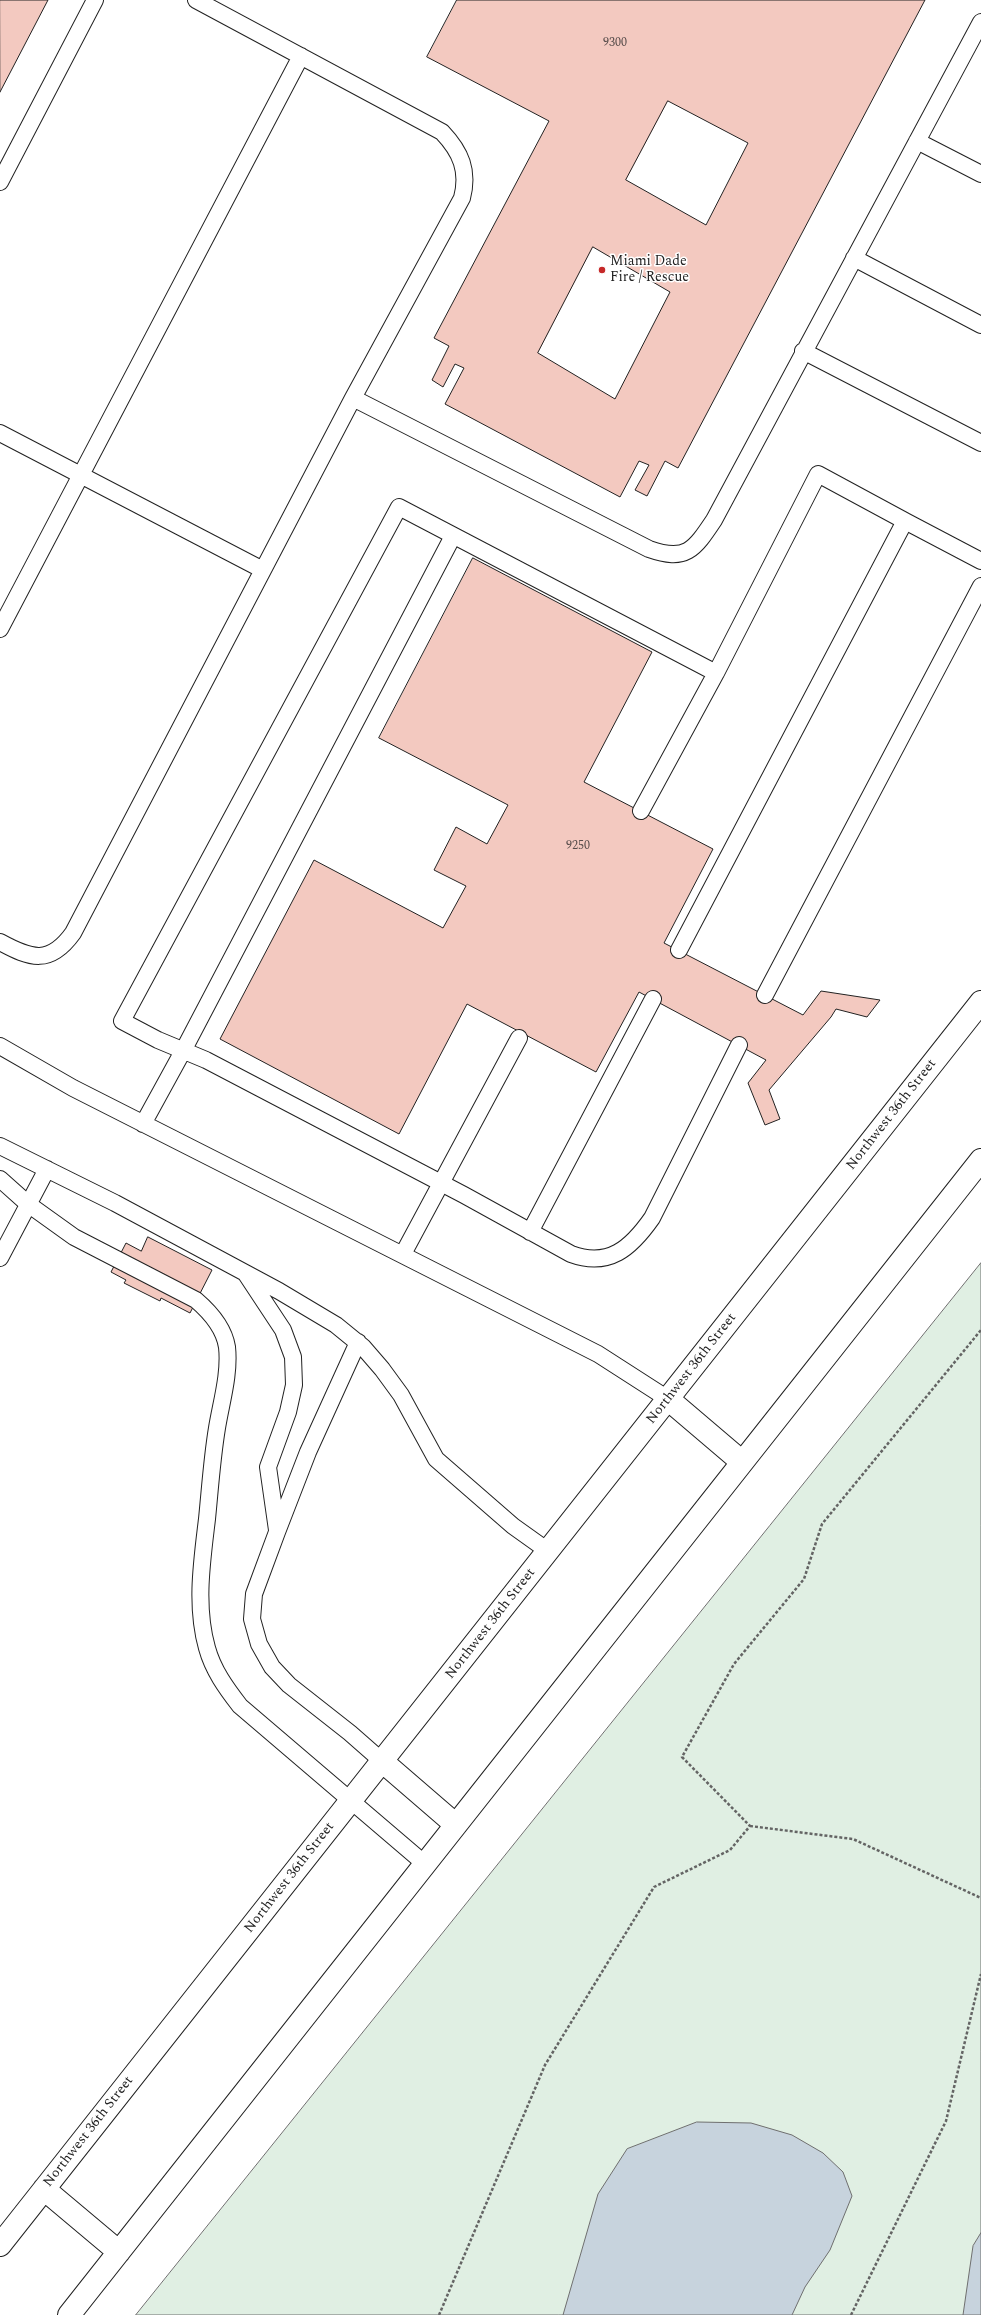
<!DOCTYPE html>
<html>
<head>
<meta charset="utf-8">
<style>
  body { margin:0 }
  canvas { display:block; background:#fff }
</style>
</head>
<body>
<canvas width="981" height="2315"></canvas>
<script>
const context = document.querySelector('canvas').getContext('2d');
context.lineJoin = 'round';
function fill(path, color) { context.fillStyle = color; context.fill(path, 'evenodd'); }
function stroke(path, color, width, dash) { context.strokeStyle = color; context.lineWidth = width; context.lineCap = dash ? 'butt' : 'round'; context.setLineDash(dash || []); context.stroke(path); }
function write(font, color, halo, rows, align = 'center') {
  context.font = font + ' Spectral,serif'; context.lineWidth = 3; context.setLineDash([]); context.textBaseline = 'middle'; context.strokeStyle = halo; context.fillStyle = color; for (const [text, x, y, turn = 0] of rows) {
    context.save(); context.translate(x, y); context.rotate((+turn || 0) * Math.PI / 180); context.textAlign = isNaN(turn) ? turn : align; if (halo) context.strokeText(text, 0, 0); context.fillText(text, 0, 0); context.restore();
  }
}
const green = new Path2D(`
  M981 1263V2315H136Z`);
fill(green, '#e0efe3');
stroke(green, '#6f6f6f', 1);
const water = new Path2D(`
  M697 2122 751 2123 792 2135 823 2153 843 2172 852 2196 830 2250 805 2287 792 2315H563L598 2194 627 2149Z
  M981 2233V2315H963L973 2246Z`);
fill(water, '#c7d3dd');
stroke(water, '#6f6f6f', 1);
const building = new Path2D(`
  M0 0H48L0 92Z
  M457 0H925L678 468 665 461 647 496 635 490 649 465 639 461 620 497 445 404 464 368 455 364 443 387 432 380 449 346 434 338 549 121 427 57ZM668 101 748 143 706 225 626 180ZM593 247 670 292 615 399 538 353Z
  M473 558 652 652 584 782 713 849 664 943 803 1015 821 991 880 1000 867 1017 836 1009 831 1017 769 1090 780 1119 765 1125 748 1083 766 1060 639 992 596 1072 467 1004 399 1134 220 1039 314 860 443 928 466 886 434 870 456 827 487 844 508 805 379 738Z
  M148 1237 212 1270 190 1313 161 1298 160 1301 124 1283 126 1280 111 1272 126 1243 141 1251Z`);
fill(building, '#f3c9c0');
stroke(building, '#222', 1);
const lane = new Path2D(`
  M917 141 981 174
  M0 182 95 0
  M854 258 981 325
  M803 351 981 443
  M353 398 649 549C686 562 694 550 714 520L981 22
  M0 433 263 570
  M0 629 301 56
  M716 673 399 507 122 1021 158 1040 206 1060 464 1195 571 1254C609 1268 631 1248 652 1218L739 1045
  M641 811 716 673 818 474 905 521
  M0 942C31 959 50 965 73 933L353 398 462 198C469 171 461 152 442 132L196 0
  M679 950 905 521 981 561
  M765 995 981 586
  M0 1046 73 1088 598 1354 668 1399
  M143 1124 183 1051 453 536
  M0 1146 115 1203 279 1291 336 1325 363 1347 382 1369 401 1395 436 1459 513 1526 548 1551
  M0 1179 28 1204 74 1237 196 1300C210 1312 224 1328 227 1347 230 1374 221 1403 217 1428 212 1458 210 1489 207 1519 202 1561 195 1606 207 1648 213 1670 226 1688 240 1706L425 1864
  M530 1232 653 999
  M403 1254 519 1038
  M0 1258 47 1169
  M246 1274 283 1330 293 1357 294 1385 288 1412 268 1467 277 1530
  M358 1342 308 1452 277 1532 254 1594 252 1619 259 1644 272 1667 289 1685 350 1733 383 1762`);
const primary = new Path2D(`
  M668 1399 742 1462
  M383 1762 456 1825
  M44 2189 119 2252
  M0 2245 981 1002
  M69 2315 981 1160`);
stroke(lane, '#222', 18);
stroke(primary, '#222', 24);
stroke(new Path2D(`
  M750 1826 853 1839 981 1898
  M439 2315 545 2065 654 1887 730 1850 750 1826 682 1757 734 1664 804 1579 822 1524 981 1330
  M851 2315 946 2121 981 1974`), '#646464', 2.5, [3, 2]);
stroke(lane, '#fff', 16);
stroke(primary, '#fff', 22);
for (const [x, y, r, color] of [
  [602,270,4,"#c62828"]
]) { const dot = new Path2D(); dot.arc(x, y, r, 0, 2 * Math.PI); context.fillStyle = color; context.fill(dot); stroke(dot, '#fff', 1.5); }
write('12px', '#564c4a', null, [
  ["9300",615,44],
  ["9250",578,847]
]);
write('14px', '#222', '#fff', [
  ["Miami Dade",610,262],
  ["Fire / Rescue",610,278]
], 'left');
write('14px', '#222', '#fff', [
  ["Northwest 36th Street",892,1115,-52],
  ["Northwest 36th Street",692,1369,-52],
  ["Northwest 36th Street",491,1624,-52],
  ["Northwest 36th Street",290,1878,-52],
  ["Northwest 36th Street",89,2132,-52]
]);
</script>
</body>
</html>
